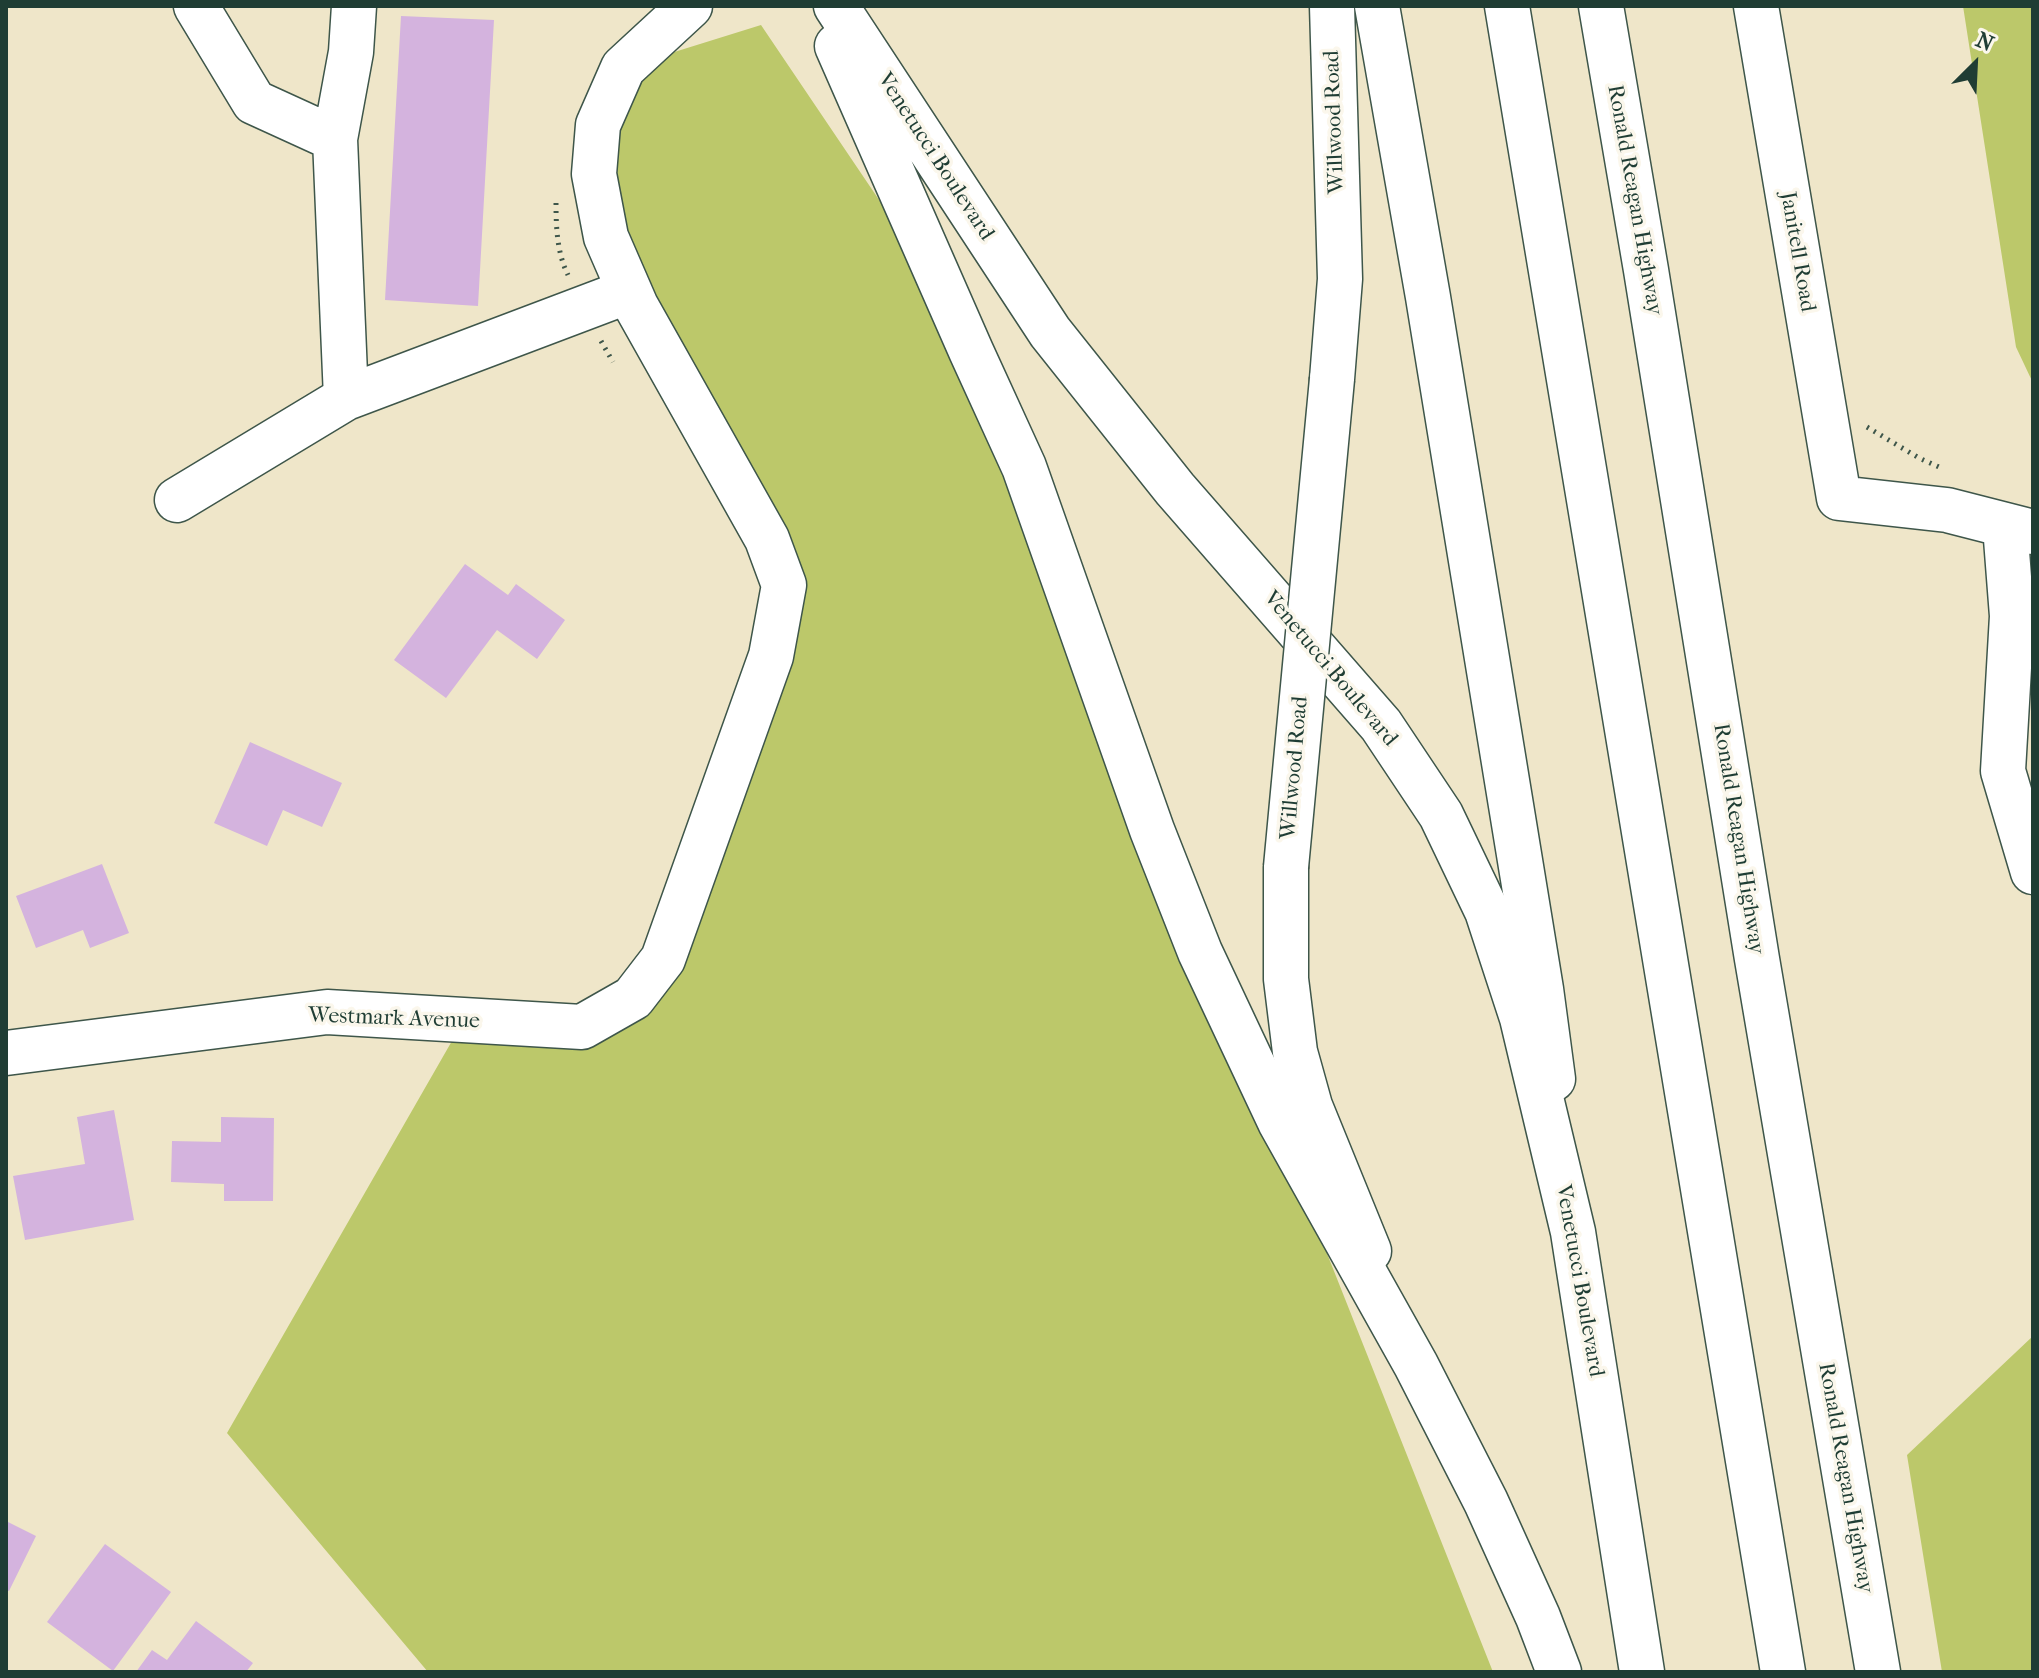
<!DOCTYPE html>
<html>
<head>
<meta charset="utf-8">
<style>
  body { margin:0 }
  #map { position:relative; width:2039px; height:1678px; overflow:hidden; background:#efe6c9; font-family:"IM FELL French Canon",serif }
  canvas { display:block }
  .frame { position:absolute; inset:0; border:8px solid #1f3d34; pointer-events:none }
  .north { position:absolute; left:1935px; top:24px; width:80px; height:80px; -webkit-text-stroke:6px #fbf7ec; paint-order:stroke; rotate:24deg; font-size:22px; font-weight:700; line-height:32px; text-align:center; color:#1f3d34 }
  .north::after { content:''; display:block; margin:auto; width:28px; height:36px; background:#1f3d34; clip-path:polygon(50% 0,100% 100%,50% 72%,0 100%) }
</style>
</head>
<body>
<div id="map">
<canvas width="2039" height="1678"></canvas>
<div class="frame"></div>
<div class="north">N</div>
</div>
<script>
const context = document.querySelector('canvas').getContext('2d');
context.lineJoin = 'round';
function fill(path, color) { context.fillStyle = color; context.fill(path, 'evenodd'); }
function stroke(path, color, width, dash) { context.strokeStyle = color; context.lineWidth = width; context.lineCap = dash ? 'butt' : 'round'; context.setLineDash(dash || []); context.stroke(path); }
function write(font, color, halo, rows, align = 'center') {
  context.font = font + ' "IM FELL French Canon",serif'; context.lineWidth = 7; context.setLineDash([]); context.textBaseline = 'middle'; context.strokeStyle = halo; context.fillStyle = color; for (const [text, x, y, turn = 0] of rows) {
    context.save(); context.translate(x, y); context.rotate((+turn || 0) * Math.PI / 180); context.textAlign = isNaN(turn) ? turn : align; if (halo) context.strokeText(text, 0, 0); context.fillText(text, 0, 0); context.restore();
  }
}
fill(new Path2D(`
  M1963 6H2033V383L2016 347Z
  M761 25 952 308 1493 1672H428L227 1433 464 1020 582 1027 663 958 771 657 767 539 606 237 623 68Z
  M2033 1336V1672H1942L1907 1455Z`), '#bcc86a');
fill(new Path2D(`
  M401 16 494 20 478 306 385 300Z
  M465 564 508 595 516 584 565 620 537 659 497 630 446 698 394 660Z
  M250 742 342 783 322 827 283 810 267 846 214 823Z
  M102 864 129 933 90 948 83 930 36 948 16 896Z
  M114 1110 134 1220 25 1240 13 1176 85 1164 77 1117Z
  M221 1117 274 1118 273 1201H224V1184L171 1182 172 1141 221 1142Z
  M6 1521 36 1536 9 1591 6 1590Z
  M105 1544 171 1592 113 1671 47 1622Z
  M196 1621 253 1663 246 1672H136L152 1650 167 1660Z`), '#d4b3de');
const minor = new Path2D(`
  M196 6 254 102 335 139 346 398 629 291
  M1332 6 1340 279 1332 379
  M1377 6 1428 297 1541 989 1553 1079
  M1756 6 1839 498 1947 510 2033 532
  M335 139 351 52 354 6
  M177 500 346 398
  M2005 526 2012 616 2003 771 2033 872
  M1286 867V979L1295 1052 1310 1106 1369 1251
  M6 1053 327 1012 582 1027 633 998 663 959 771 656 784 585 767 539 636 306 606 237 594 174 598 125 623 68 690 6`);
const major = new Path2D(`
  M836 6 1050 332 1175 489 1381 725 1441 815 1487 911 1522 1018 1573 1232 1642 1672
  M837 46 971 351 1024 467 1152 830 1200 952 1280 1122 1416 1365 1486 1502 1538 1617 1559 1672`);
const highway = new Path2D(`
  M1507 6C1601 561 1688 1117 1783 1672
  M1601 6 1646 270 1757 959 1878 1672`);
stroke(minor, '#3e564a', 47);
stroke(major, '#3e564a', 47);
stroke(highway, '#3e564a', 47);
stroke(new Path2D(`
  M556 203C556 227 557 253 568 275
  M601 341 613 362
  M1867 427 1919 458 1939 467`), '#3e564a', 5, [2, 6]);
stroke(minor, '#fff', 44);
stroke(major, '#fff', 44);
stroke(highway, '#fff', 44);
const minorBridge = new Path2D(`
  M1286 867 1332 379`);
stroke(minorBridge, '#3e564a', 47, []);
stroke(minorBridge, '#fff', 44);
write('22px', '#1f3d34', '#fbf7ec', [
  ["Willwood Road",1335,122,-92],
  ["Venetucci Boulevard",935,157,57],
  ["Ronald Reagan Highway",1634,200,80],
  ["Janitell Road",1797,252,80],
  ["Venetucci Boulevard",1330,669,50],
  ["Willwood Road",1295,768,-85],
  ["Ronald Reagan Highway",1738,839,81],
  ["Westmark Avenue",394,1019,2],
  ["Venetucci Boulevard",1579,1281,80],
  ["Ronald Reagan Highway",1845,1478,80]
]);
</script>
</body>
</html>
